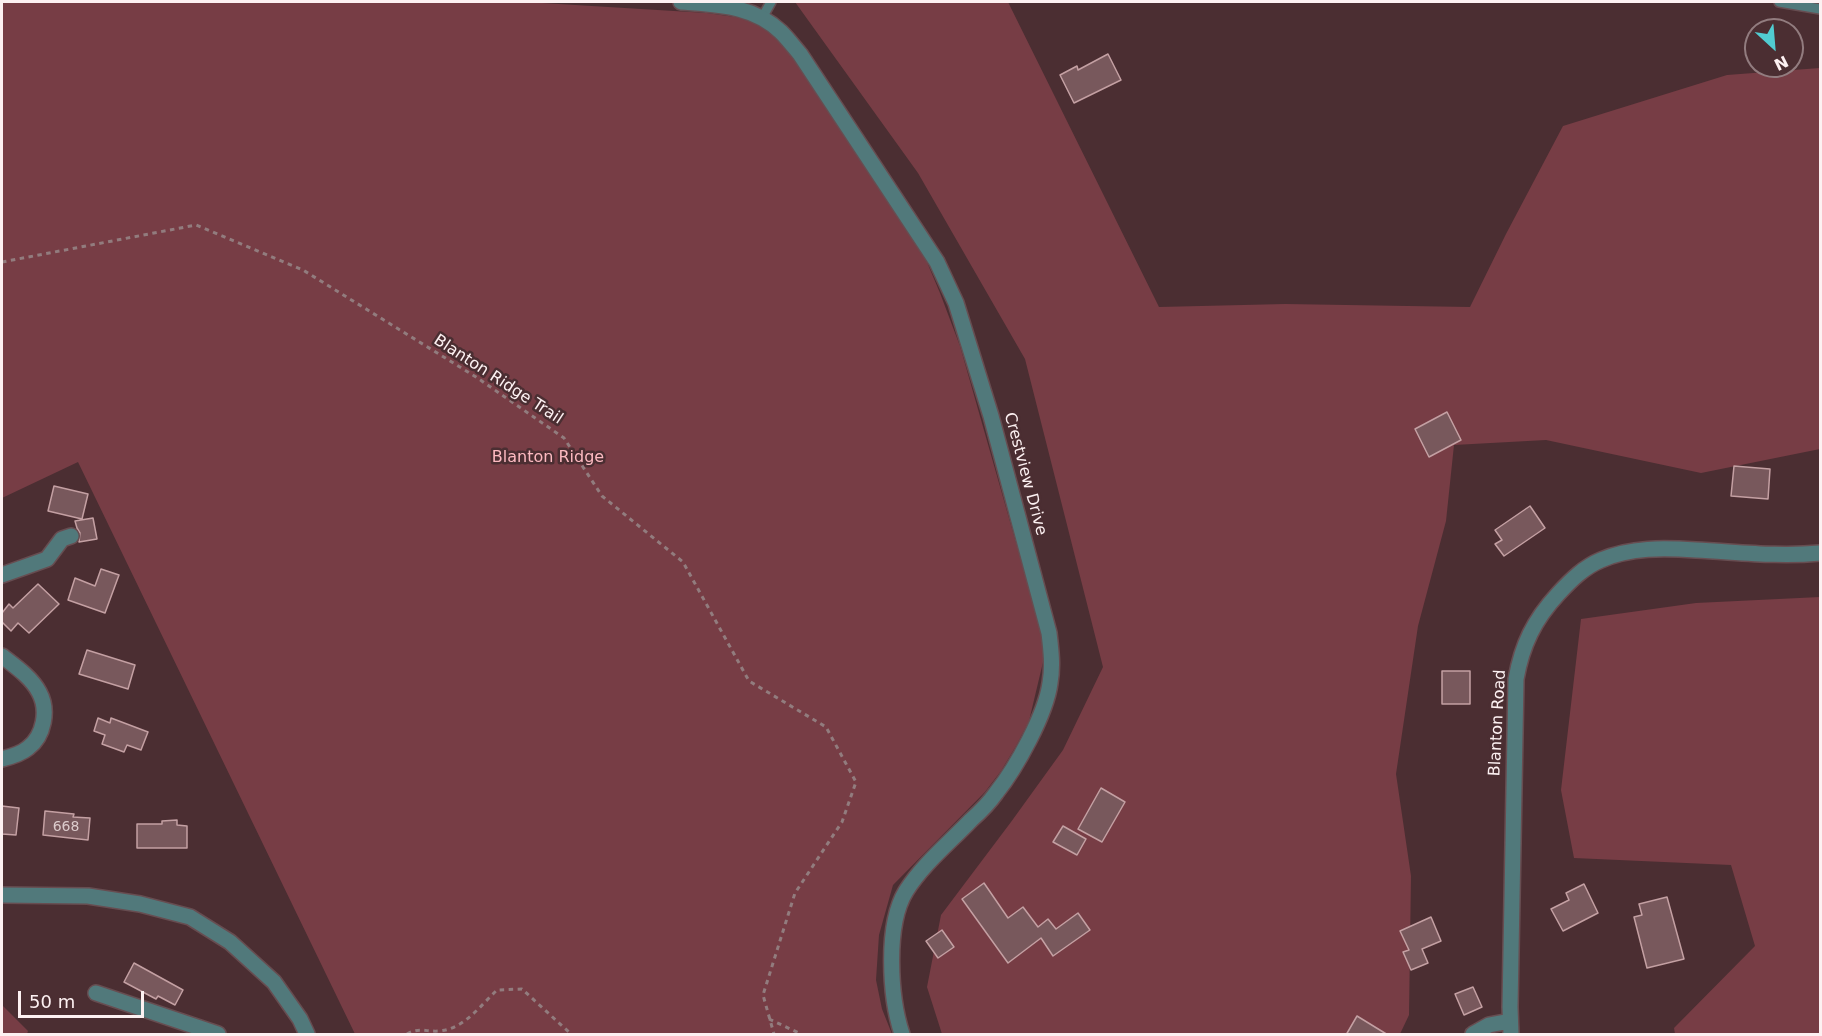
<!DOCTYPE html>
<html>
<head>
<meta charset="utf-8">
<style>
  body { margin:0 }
  #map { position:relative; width:1822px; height:1036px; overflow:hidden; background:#4b2e32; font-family:"DejaVu Sans",sans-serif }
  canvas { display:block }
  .frame { position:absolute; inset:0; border:3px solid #fdf1f2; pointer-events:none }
  .north { position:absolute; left:1744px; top:18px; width:60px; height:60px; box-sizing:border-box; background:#4b2e32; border:2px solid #927c7f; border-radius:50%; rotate:154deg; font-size:16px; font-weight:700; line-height:24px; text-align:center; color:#fdf1f2 }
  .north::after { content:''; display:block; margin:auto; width:21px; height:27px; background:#51ccd1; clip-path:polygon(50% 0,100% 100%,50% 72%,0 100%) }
  .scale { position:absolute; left:18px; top:991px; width:126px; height:27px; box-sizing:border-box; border:3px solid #fdf1f2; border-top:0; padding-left:8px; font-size:18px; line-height:21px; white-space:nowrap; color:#fdf1f2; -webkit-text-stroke:4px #4b2e32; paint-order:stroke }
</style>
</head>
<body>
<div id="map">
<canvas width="1822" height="1036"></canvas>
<div class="frame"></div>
<div class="north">N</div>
<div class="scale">50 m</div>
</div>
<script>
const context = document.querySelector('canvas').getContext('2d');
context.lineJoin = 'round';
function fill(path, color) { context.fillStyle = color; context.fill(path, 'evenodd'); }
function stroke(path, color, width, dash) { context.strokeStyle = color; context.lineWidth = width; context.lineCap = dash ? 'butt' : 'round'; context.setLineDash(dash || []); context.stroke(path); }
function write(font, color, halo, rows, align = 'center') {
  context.font = font + ' "DejaVu Sans",sans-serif'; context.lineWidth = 5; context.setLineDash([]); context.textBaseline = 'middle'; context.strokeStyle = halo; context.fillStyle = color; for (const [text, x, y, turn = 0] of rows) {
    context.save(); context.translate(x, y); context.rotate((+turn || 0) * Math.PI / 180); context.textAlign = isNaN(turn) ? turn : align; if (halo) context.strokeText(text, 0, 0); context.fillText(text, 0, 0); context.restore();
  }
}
fill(new Path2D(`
  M2 2H526L707 13 742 18 762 26 781 43 802 69 924 255 940 293 960 346 1040 627 1044 658 1029 721 1016 746 1001 771 985 792 893 885 879 935 876 980 882 1009 892 1034H355L78 462 2 498Z
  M795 2H1008L1159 307 1285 304 1470 307 1506 234 1563 126 1727 75 1820 68V449L1701 473 1546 440 1454 445 1446 521 1418 626 1396 774 1411 876 1409 1015 1400 1034H942L927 987 941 915 1011 822 1063 750 1103 667 1025 359 918 173Z
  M1820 597V1034H1675L1674 1028 1755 946 1731 865 1574 858 1561 790 1581 619 1696 603Z
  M2 1005 28 1031 27 1034H2Z`), '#773d45');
const building = new Path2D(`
  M1108 54 1121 80 1074 103 1060 75 1077 66 1078 70Z
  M1447 412 1461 440 1429 457 1415 429Z
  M1734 466 1770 469 1768 499 1731 496Z
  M54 486 88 494 82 519 48 511Z
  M1530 506 1545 528 1504 556 1495 544 1502 540 1495 530Z
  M93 518 97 539 79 542 80 533 77 528 75 521Z
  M101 569 119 575 105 613 68 600 75 578 95 586Z
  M38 584 59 604 29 633 18 623 11 631 2 622V613L9 604 13 608Z
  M87 650 135 665 128 689 79 674Z
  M1442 671H1470V704H1442Z
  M98 718 110 723 111 718 148 732 141 750 127 745 124 752 102 744 105 735 94 731Z
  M1101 788 1125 802 1102 842 1078 829Z
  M2 806 19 808 16 835 2 834Z
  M45 811 74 814 73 817 90 818 88 840 43 835Z
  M177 820V825L187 826V848H137V824H162V821Z
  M1063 826 1086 839 1077 855 1053 842Z
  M984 883 1008 918 1023 907 1038 927 1048 919 1056 929 1078 913 1090 930 1053 956 1041 938 1008 963 962 899Z
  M1584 884 1598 913 1563 931 1551 909 1569 900 1566 893Z
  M1667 897 1684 959 1647 968 1634 917 1642 915 1639 904Z
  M1431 917 1441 941 1422 949 1428 963 1411 970 1403 952 1409 950 1400 931Z
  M942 930 954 947 938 958 926 941Z
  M134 963 183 990 175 1005 158 996 156 999 124 982Z
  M1473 987 1482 1007 1464 1015 1455 994Z
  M1357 1016 1388 1035H1346Z`);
fill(building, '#78585c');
stroke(building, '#c4a0a3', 1.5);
const service = new Path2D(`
  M1779 2 1820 9
  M762 18 771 2`);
const minor = new Path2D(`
  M681 2C718 5 753 5 781 32 788 39 794 47 800 54L937 262 956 303 991 416 1049 633C1051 650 1053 666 1050 683 1046 714 1016 768 996 793 989 803 980 812 971 820 949 843 923 864 906 891 885 925 890 998 902 1034
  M2 575 47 559 62 539 71 536
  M2 656C15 666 31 677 39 692 49 710 44 736 28 748 21 754 10 757 2 759
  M2 895 88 896 140 904 190 917 230 942 274 982 300 1019 307 1034
  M96 993 218 1034
  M1473 1034 1489 1025 1510 1021
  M1511 1034 1510 1007 1516 679C1522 645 1534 620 1558 594 1571 580 1584 567 1601 560 1631 547 1664 548 1696 550 1738 552 1779 557 1820 553`);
stroke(service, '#674d51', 12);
stroke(minor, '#674d51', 18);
stroke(new Path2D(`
  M2 262 196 225 303 270 476 377 564 438 602 496 683 562 749 681 826 727 856 782 842 822 795 893 763 995 774 1034
  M769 1019 801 1034
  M407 1034C419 1027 426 1032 439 1031 464 1029 480 1006 497 990L522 989 571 1034`), '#927c7e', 3, [4.5, 4.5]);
stroke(service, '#51797b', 9);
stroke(minor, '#51797b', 15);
write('14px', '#dccbcc', null, [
  ["668",66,827]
]);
write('16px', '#fdf1f2', '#4b2e32', [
  ["Blanton Ridge Trail",498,380,33],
  ["Crestview Drive",1025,474,75],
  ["Blanton Road",1498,723,-87]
]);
write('16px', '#fdbac1', '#4b2e32', [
  ["Blanton Ridge",548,458]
]);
</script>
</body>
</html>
